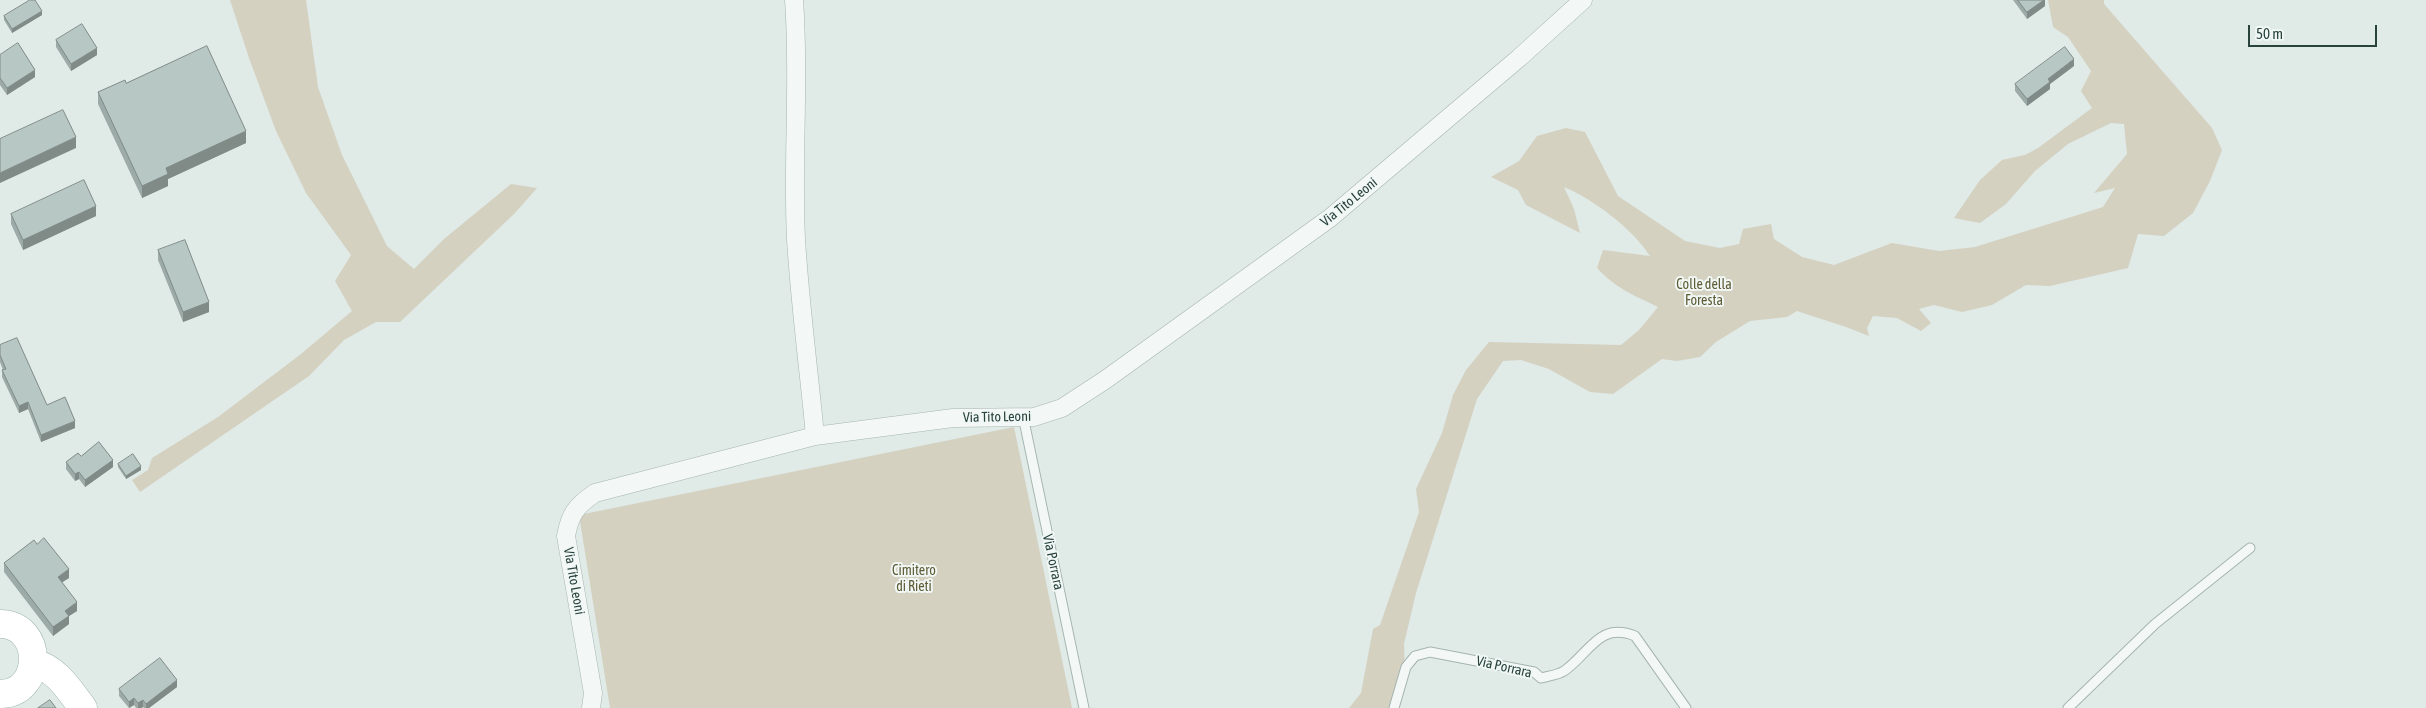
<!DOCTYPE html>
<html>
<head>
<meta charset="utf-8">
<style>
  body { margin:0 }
  #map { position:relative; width:2426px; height:708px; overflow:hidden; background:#e0eae7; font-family:"Asap Condensed",sans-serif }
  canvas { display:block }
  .scale { position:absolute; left:2248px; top:25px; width:129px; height:22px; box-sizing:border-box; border:2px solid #28423c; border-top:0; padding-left:6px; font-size:15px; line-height:18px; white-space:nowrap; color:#28423c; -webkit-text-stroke:4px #f0f7f5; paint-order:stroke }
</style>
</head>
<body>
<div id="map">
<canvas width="2426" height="708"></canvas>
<div class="scale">50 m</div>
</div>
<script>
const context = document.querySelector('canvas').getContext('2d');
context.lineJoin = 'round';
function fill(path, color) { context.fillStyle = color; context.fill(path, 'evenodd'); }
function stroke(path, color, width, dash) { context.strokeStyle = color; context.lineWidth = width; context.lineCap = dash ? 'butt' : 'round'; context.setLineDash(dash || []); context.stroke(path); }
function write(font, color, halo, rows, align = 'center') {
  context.font = font + ' "Asap Condensed",sans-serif'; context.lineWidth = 4; context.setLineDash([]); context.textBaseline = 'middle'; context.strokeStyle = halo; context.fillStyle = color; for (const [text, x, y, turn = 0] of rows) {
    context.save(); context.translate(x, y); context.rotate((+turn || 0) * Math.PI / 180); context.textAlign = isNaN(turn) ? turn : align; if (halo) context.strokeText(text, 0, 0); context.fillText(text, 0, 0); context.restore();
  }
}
fill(new Path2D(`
  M230 0H306L318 87 342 155 387 246 414 269 444 239 511 184 537 188 515 213 400 322H376L344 340 309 376 140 492 132 480 148 470 152 458 218 417 301 354 352 311 335 281 351 255 306 193 276 131 249 58Z
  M2048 0H2104V4L2212 128 2222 150 2210 181 2193 213 2164 236 2138 234 2128 268 2050 286 2026 285 1992 305 1962 312 1934 305 1919 309 1931 323 1921 331 1897 318 1873 316 1867 328 1869 336 1846 327 1797 311 1787 317 1750 321 1716 342 1700 357 1677 361 1662 359 1613 394 1590 392 1549 369 1521 360 1503 361 1477 399 1416 593 1404 644 1405 680 1399 708H1349L1361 693 1373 629 1380 625 1419 512 1416 489 1442 433 1453 395 1466 370 1489 342 1621 345 1639 330 1658 307C1632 294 1618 290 1597 268L1603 250 1650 256C1633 229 1593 199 1564 187L1574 209 1580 233 1526 205 1518 190 1491 177 1519 161 1537 136 1566 128 1585 132 1618 196 1685 241 1720 248 1739 244 1743 229 1771 224 1774 239 1802 257 1834 265 1892 243 1939 251 1975 247 2103 207 2115 188 2094 193 2127 154 2124 124 2111 123 2068 144 2035 171 2006 204 1980 223 1954 218 1980 180 2002 160 2025 155 2038 148 2092 108 2081 91 2091 71 2068 37 2053 27Z
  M1014 427 1072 708H610L579 515Z`), '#d4d1c1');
const lane = new Path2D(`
  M1023 416 1084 708
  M1394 708 1406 667 1415 656 1430 652 1534 672 1541 678C1548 676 1558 675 1564 671 1589 654 1599 621 1635 636L1686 708
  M2068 708 2155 624 2250 548`);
const street = new Path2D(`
  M794 0C800 80 792 160 796 239 800 305 809 371 815 436
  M591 708 593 693 566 536C570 514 576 506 595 493L815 436 953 418 1034 417 1062 408 1105 380 1330 218 1519 58 1583 0`);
const primary = new Path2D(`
  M0 624C44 624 44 694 0 694
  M34 663C57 669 69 690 83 708`);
stroke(lane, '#a5b4b0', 11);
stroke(street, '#a5b4b0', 19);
stroke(primary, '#9fb6b0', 29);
stroke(lane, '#f3f8f7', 9);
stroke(street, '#f3f8f7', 18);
stroke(primary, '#fff', 28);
fill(new Path2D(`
  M2013 0H2045V6L2027 19Z
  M42 15 12 33 4 20V16Z
  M56 40 97 55 71 71 56 47Z
  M0 55 35 77 7 95 0 85Z
  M2074 66 2050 84V89L2027 106 2015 91V84Z
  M126 83 246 143 168 179V186L142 198 98 104V92Z
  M11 214 96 216 23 250 11 224Z
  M158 250 209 312 183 322 158 260Z
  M0 345 47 405 75 428 41 442 28 409 19 413 2 377V370H3L0 362Z
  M81 456 113 467 85 487 79 479 75 481 66 469V462Z
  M118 464 141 470 126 479 118 467Z
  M4 563 69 578 62 582 77 611 69 616V624L53 636 4 572Z
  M177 687 149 708H144L143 707 141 708H136L134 705 129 708 119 696V689Z`), '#9daba8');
fill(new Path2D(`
  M2044 0H2045V6L2027 19V12Z
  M42 11V15L12 33V29Z
  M97 48V55L71 71V64Z
  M2074 59V66L2050 84V89L2027 106V99L2048 79Z
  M35 70V77L7 95V88Z
  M246 131V143L168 179V186L142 198V186L166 168Z
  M76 137V148L0 183V173Z
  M96 206V216L23 250V240Z
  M209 302V312L183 322V312Z
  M28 402V409L19 413V406Z
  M75 421V428L41 442V435Z
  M113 460V467L85 487V480Z
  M141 466V470L126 479V476Z
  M79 472V479L75 481V474Z
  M69 569V578L58 585V577Z
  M77 602V611L69 616V624L53 636V627L65 611Z
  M177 680V687L149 708H146V704Z
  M134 698V705L129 708V702Z
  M143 700V707L141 708H138V703Z`), '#808b88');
const building = new Path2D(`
  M30 0H35L42 11 12 29 4 16Z
  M2018 0H2044L2027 12Z
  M82 24 97 48 71 64 56 40Z
  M18 43 35 70 7 88 0 78V55Z
  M207 46 246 131 166 168 168 174 142 186 98 92 125 80 126 83Z
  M2065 47 2074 59 2048 79 2050 82 2027 99 2015 84Z
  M63 110 76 137 0 173V139Z
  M84 180 96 206 23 240 11 214Z
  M185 240 209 302 183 312 158 250Z
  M17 338 47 405 65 397 75 421 41 435 28 402 19 406 2 370 6 369 0 355V345Z
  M99 442 113 460 85 480 79 472 75 474 66 462 78 453 81 456Z
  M133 454 141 466 126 476 118 464Z
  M44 538 69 569 58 577 77 602 65 611 69 616 53 627 4 563 34 540 37 544Z
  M160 658 177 680 146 704 143 700 138 703 134 698 129 702 119 689Z
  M50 700 56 708H38Z`);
fill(building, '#b7c7c3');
stroke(building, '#808b88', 1);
write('14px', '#28423c', '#f0f7f5', [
  ["Via Tito Leoni",1349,202,-39],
  ["Via Tito Leoni",997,417,-1],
  ["Via Porrara",1053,562,78],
  ["Via Tito Leoni",574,581,80],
  ["Via Porrara",1504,667,13]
]);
write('14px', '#5e5b35', '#f0f7f5', [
  ["Colle della",1704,285],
  ["Foresta",1704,301],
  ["Cimitero",914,571],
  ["di Rieti",914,587]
]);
</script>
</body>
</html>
